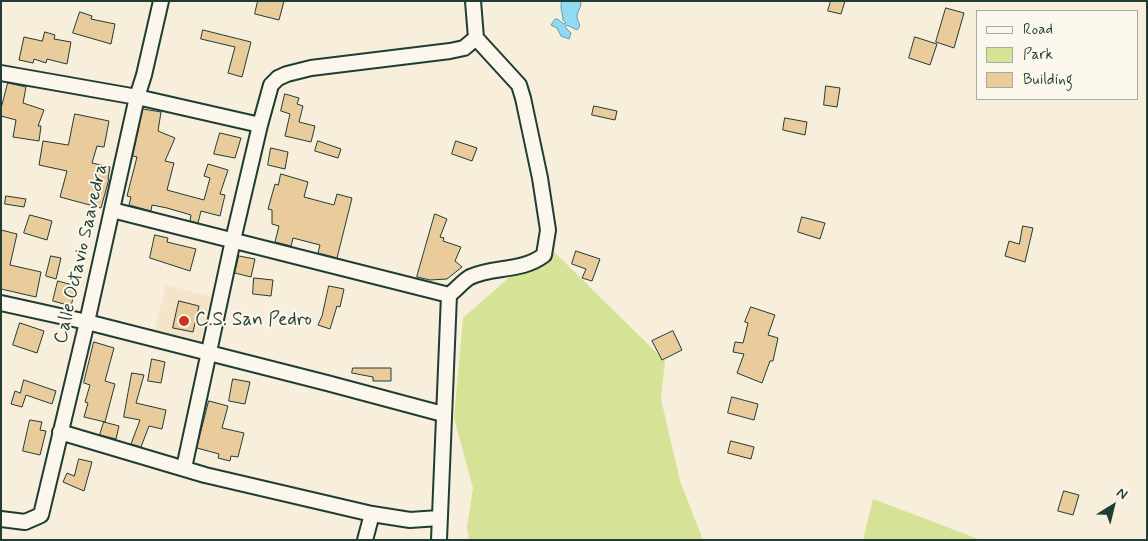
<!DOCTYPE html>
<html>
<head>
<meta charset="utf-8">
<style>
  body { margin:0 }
  #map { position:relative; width:1148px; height:541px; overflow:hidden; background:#f8eedc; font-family:Mynerve,sans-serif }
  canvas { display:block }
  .frame { position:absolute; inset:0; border:2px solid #1f3d34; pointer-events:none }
  .legend { position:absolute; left:976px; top:10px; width:162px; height:90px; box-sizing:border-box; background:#fbf7ec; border:1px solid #a3ada2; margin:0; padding:6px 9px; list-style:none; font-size:15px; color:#1f3d34 }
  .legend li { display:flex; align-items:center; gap:10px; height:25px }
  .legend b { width:25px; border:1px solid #a3ada2 }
  .north { position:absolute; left:1088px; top:481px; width:50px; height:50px; -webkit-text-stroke:4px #fbf7ec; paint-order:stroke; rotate:36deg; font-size:14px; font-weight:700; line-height:20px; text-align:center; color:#1f3d34 }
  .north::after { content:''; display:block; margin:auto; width:18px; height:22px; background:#1f3d34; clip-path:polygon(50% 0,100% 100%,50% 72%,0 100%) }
</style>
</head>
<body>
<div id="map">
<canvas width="1148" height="541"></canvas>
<div class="frame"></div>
<ul class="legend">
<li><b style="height:6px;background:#fbf7ec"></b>Road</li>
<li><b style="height:14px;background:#d6e295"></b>Park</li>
<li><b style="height:14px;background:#eacb9c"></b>Building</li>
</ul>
<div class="north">N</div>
</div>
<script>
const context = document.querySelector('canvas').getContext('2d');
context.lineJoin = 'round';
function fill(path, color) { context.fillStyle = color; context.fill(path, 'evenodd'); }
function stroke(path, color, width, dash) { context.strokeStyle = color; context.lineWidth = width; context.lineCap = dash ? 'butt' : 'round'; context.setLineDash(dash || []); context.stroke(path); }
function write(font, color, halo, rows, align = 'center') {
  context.font = font + ' Mynerve,sans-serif'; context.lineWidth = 4; context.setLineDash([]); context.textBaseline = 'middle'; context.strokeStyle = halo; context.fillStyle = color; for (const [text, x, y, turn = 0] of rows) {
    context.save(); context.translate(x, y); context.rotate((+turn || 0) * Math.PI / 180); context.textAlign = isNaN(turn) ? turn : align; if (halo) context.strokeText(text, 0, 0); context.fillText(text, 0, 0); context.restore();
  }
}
fill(new Path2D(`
  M166 285 212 297 200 342 155 330Z`), '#f4e4c9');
fill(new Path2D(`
  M548 246 665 361 661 399 680 481 703 540H469L467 527 473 488 454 418 463 318 521 267Z
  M873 499 981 540H863Z`), '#d6e295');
const water = new Path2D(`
  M562 1H580L581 5C580 8 577 13 577 16 577 23 583 24 577 30L567 25 565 27 571 33 569 39 561 36 557 28 551 25 555 19H557L564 24 566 23 563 20C563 13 559 8 562 1Z`);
fill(water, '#91daf2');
stroke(water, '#639ba6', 1);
const building = new Path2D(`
  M258 1H284L279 20 255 14Z
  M831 1H845L841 14 828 11Z
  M946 8 964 13 954 48 936 42Z
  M80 12 92 16 91 19 115 24 111 44 73 33Z
  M203 30 251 42 242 77 228 73 235 47 201 39Z
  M45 32 55 35 54 39 71 42 67 64 47 59 46 63 34 59 33 63 19 60 24 37 42 41Z
  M915 37 937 44 930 65 909 58Z
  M8 83 26 87 23 103 44 110 38 126H41L39 141 13 137 16 120 1 116V109Z
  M826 86 840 88 837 107 824 105Z
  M285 94 299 98 297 104 303 106 299 122 315 126 311 142 285 136 290 114 281 111Z
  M594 106 617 111 615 120 592 115Z
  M143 109 161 112 158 131 175 138 165 161 174 163 167 190 204 200 210 178 204 176 208 164 228 170 220 194 225 195 220 216 201 211 198 223 190 221 191 215 167 208 152 205 151 211 129 205 131 197 127 196 137 157 133 156Z
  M75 114 109 121 104 147 97 146 92 163 110 167 108 179H109L101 208 60 197 67 171 39 165 43 141 68 145Z
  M785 118 807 122 805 135 783 130Z
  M220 133 241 138 235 158 214 154Z
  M318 141 341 149 338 158 315 151Z
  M456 141 477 148 472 161 452 154Z
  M271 148 288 152 285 169 268 165Z
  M281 174 308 182 304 197 334 205 337 194 352 198 337 258 318 253 320 245 293 238 291 246 275 242 279 226 272 224V210L268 209 275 184 278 185Z
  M6 196 26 199 24 207 5 204Z
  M435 214 447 219 440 237 444 238 443 241 461 247 455 261 462 267 447 279 430 280 417 277Z
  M30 215 52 221 47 240 24 233Z
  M802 217 825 223 820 239 798 232Z
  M1023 226 1033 228 1025 262 1005 256 1009 241 1019 244Z
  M1 230 17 234 10 265 41 272 36 297 1 289Z
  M155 235 168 238 167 242 196 249 190 271 150 258Z
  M576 251 600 259 592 281 582 278 586 269 572 264Z
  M51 256 61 258 56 279 46 276Z
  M239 256 255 259 251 277 235 273Z
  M254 278 273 280 271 296 253 294Z
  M58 281 76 286 71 306 53 301Z
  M329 286 344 289 340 307 337 306 330 329 318 325 322 316Z
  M179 301 199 306 193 332 173 328Z
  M751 307 775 315 768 335 778 338 773 361H770L762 383 737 373 744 354 733 352 735 342 743 343 748 323 745 322Z
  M20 323 44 331 37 353 13 345Z
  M673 331 682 350 662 360 652 341Z
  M94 342 114 348 105 381 115 384 105 422 84 417 88 403 85 402 90 385 84 383Z
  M152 359 165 362 161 383 148 381Z
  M353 368H391V381H373V377L352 373Z
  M132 373 144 375 136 403 166 410 162 429 149 426 141 447 131 444 140 420 124 417Z
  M233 379 250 382 245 404 229 401Z
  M24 380 56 391 52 404 26 395 22 407 11 404 15 391 20 393Z
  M732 397 758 404 754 420 728 413Z
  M209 401 228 406 222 428 244 433 238 457 231 456 230 461 218 458 219 454 197 448Z
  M30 420 42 422 40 430 46 431 40 455 23 451Z
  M104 422 119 426 116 439 100 435Z
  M731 441 754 447 751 459 728 453Z
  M79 459 92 462 84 491 63 482 67 473 74 476Z
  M1064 491 1079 495 1073 515 1058 511Z`);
fill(building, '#eacb9c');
stroke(building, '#1f3d34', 1);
const minor = new Path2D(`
  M1 73 137 97 260 125
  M112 210 449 295
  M1 303 87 322 327 383 443 414
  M60 432 205 475 372 514 410 520 439 518
  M184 468 233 240 260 125 271 85 278 78 287 74 311 68 450 51 464 48 476 38
  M1 519 25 522 41 515 87 322 137 97 144 75 161 1
  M365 540 372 514
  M439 540 449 295C456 290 463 281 470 277 494 266 522 272 544 255L548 230 540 178 523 98 519 85 476 38 473 1`);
stroke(minor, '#1f3d34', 18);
stroke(minor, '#fbf7ec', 14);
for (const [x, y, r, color] of [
  [184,321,6,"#c8321e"]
]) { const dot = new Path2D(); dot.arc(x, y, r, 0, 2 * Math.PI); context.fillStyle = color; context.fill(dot); stroke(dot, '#fbf7ec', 2); }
write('19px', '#1f3d34', '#fbf7ec', [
  ["Calle Octavio Saavedra",82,254,-77]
]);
write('19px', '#1f3d34', '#fbf7ec', [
  ["C.S. San Pedro",195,321]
], 'left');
</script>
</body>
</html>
